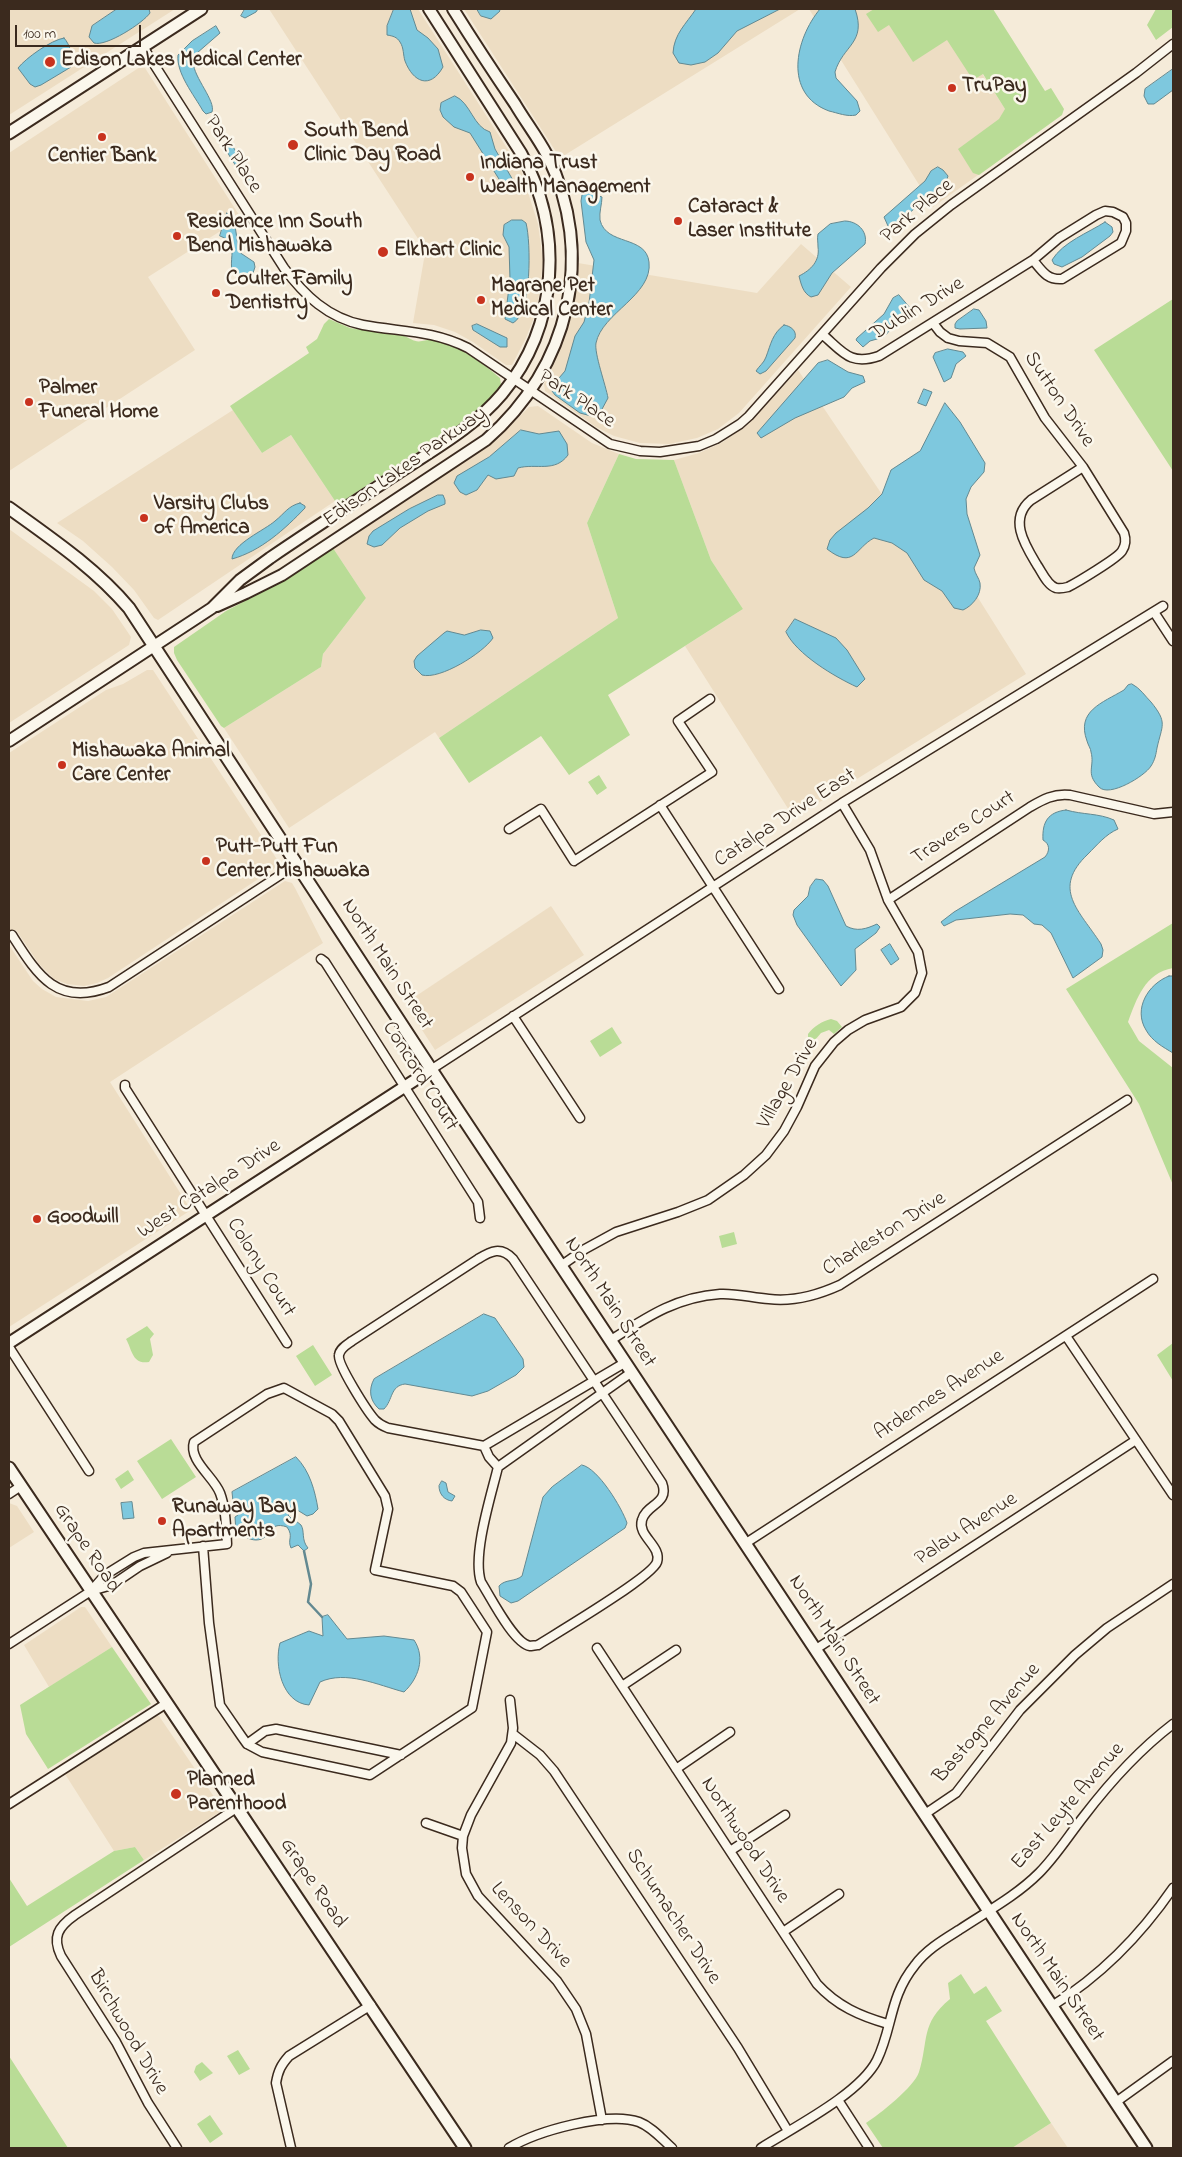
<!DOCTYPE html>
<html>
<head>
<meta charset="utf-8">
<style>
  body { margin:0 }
  #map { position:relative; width:1182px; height:2157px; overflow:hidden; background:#f5ebd9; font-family:"Indie Flower",sans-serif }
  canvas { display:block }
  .frame { position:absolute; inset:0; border:10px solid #3b2a1e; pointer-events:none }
  .scale { position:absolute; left:15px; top:25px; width:126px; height:22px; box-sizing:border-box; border:2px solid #3b2a1e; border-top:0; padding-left:6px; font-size:15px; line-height:18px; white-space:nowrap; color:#3b2a1e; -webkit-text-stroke:4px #fbf7ec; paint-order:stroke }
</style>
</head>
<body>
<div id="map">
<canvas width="1182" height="2157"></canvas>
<div class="frame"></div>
<div class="scale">100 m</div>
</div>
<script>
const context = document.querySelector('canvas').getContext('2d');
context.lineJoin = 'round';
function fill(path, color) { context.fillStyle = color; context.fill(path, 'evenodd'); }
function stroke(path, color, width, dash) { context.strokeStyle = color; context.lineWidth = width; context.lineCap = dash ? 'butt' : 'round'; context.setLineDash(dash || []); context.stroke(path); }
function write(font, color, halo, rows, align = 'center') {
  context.font = font + ' "Indie Flower",sans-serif'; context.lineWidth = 5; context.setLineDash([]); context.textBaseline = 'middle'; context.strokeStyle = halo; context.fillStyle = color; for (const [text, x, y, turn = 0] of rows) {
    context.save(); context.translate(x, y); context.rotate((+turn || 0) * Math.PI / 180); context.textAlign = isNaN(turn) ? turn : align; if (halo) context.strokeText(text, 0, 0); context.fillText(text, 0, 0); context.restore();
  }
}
fill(new Path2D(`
  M9 9H175L9 115Z
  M269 9H418L521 170 538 224 543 261 540 290 535 315 526 338 512 365H506L473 342 455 332 434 325 413 323 424 259 428 254Z
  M464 9H800L560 158Z
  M809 9H940L1026 141 933 207Z
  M140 67 145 68 241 218 148 277 195 350 9 471V153Z
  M801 244 851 287 739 413 718 429 697 438 669 444 640 443 614 436 596 427 545 391 544 384 554 363 571 318 577 288 578 263 757 293Z
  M798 370 956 604 975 593 1026 674 794 818 685 646 743 609 711 560 674 460 699 453 723 442 748 424Z
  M538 406 592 443 619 454 587 523 618 618 439 738 435 732 289 828 224 728 321 667 323 654 366 598 333 548 470 458 502 434 529 407Z
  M233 410 262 453 291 435 335 501 158 620 154 618 134 590 112 567 83 541 57 523Z
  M9 529 94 591 112 609 131 637 129 645 9 723Z
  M147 670H153L278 861V866L108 978 97 983 84 986 67 984 54 979 39 964 16 930 9 934V753L106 690 123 684Z
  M285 881 292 883 295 888 323 943 110 1082 191 1210 9 1327V945L33 981 42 989 56 997 88 1001 106 997Z
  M551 906 584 955 435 1050 413 1016 407 1002Z
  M9 1503 17 1506 34 1532 9 1548Z
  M81 1607H85L112 1647 49 1687 24 1645Z
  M154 1716H159L223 1810 144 1860 135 1847 114 1851 65 1774Z
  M1051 2123 1068 2148H1012Z`), '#edddc3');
fill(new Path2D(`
  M874 9H993L1045 91 1051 88 1064 109 1062 115 979 175 973 173 958 149 999 119 1005 109 983 74 973 80 947 40 913 62 889 25 878 32 866 14Z
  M1156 9H1173V27L1156 40 1147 25Z
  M1173 299V471L1094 350Z
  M329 319 350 328 404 336C410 338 415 343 422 341 428 340 431 339 437 340 459 346 483 363 500 378L501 385 483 406 459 425 340 503 335 501 291 435 262 453 230 406 309 353 306 347 317 339 324 324Z
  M619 454 636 459 674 460 711 560 743 609 608 695 630 735 569 775 541 736 469 783 439 738 618 618 587 523Z
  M333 548 366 598 323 654 321 667 224 728 221 726 177 660 174 653V647L226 611 270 588Z
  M599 775 607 788 597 795 588 782Z
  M1173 923V968C1145 973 1137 998 1128 1022L1139 1041 1173 1068V1185L1139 1104 1066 989Z
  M831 1019 837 1021 842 1027 834 1034 829 1030 821 1033 815 1040 808 1038V1034C813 1027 822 1021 831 1019Z
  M612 1027 622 1043 600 1057 590 1041Z
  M734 1232 737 1244 722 1248 719 1236Z
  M147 1326 154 1334 150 1339 153 1355 149 1362C132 1365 132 1349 126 1339Z
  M1173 1343V1381L1157 1355Z
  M313 1345 332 1375 315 1386 296 1356Z
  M171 1439 196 1477 162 1499 137 1461Z
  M128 1470 134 1480 121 1489 115 1479Z
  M112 1647 151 1704 48 1769 26 1734 20 1705Z
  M135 1847 144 1860 9 1947V1878L27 1906 114 1851Z
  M961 1974 974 1994 986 1986 1002 2011 986 2021 1051 2123 1012 2148H883L866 2123C880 2114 914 2087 919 2072 929 2040 920 2024 950 1999L948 1983Z
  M238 2050 250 2069 239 2075 227 2056Z
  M9 2056 68 2148H9Z
  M202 2062 213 2073 200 2081 194 2072 196 2066Z
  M210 2115 223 2134 210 2143 197 2124Z`), '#b9dc96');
const water = new Path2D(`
  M117 9H149L150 13C143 23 106 47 94 43L89 37 92 26Z
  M245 9H258L256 12 245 18 241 16Z
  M394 9H410L417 30 428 38 438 49 443 67C430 90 413 82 405 61 403 55 404 48 400 42 397 37 393 36 387 35V26Z
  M477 9H499L500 11 491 19 481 16Z
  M696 9H780L737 31 718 53 705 62 691 65 679 63 673 53C674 34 686 24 696 9Z
  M820 9H855C867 43 843 45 835 72L836 78 857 101 860 111 856 115C847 117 838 113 829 111 783 94 795 39 820 9Z
  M216 26 220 33 197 53 193 62C194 78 216 101 212 112L206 114 203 111C194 95 176 73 178 55L192 41Z
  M64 38C70 44 74 59 71 67L41 85 35 87 30 84 18 68C26 58 51 40 64 38Z
  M1173 69V90L1154 104H1148L1144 96 1145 89Z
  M455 96C471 103 473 127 490 132L495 149 514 182 515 187 513 191H509L504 187 470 133 454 127 443 117 440 110 441 103Z
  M227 141 231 143 256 187H249L224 147Z
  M938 167 943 170 948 176 946 182 895 225 888 226 884 217 925 181 931 171Z
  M588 192 602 197C602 204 599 212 600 220 606 246 646 235 649 262 653 295 602 313 596 343 594 353 606 386 608 398L601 411 591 416 580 413 555 395 552 391 559 378 565 371 575 336 584 322 589 303 594 260 586 242 581 201 582 195Z
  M227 213 234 219 239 252 254 262 255 267 253 273 241 278 232 271C230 260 234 251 231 241L220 236Z
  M512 220H522L526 223C531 242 532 313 513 323L505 319 510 279 509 247 503 235 504 225Z
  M845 221C857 221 868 231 865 244L832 273 818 295 811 297C803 293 801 284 799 276 811 270 820 261 818 247 818 241 817 239 818 234L830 224Z
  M1105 222 1112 227 1113 232 1110 236 1082 257 1062 267 1054 264 1052 260C1063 242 1088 233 1105 222Z
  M899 295 917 316 909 321 896 323 884 337 870 341 863 347 856 340 857 338 884 314 893 298Z
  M974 309 979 310 986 321 987 328 960 329 955 328V324L957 321Z
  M477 324 507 338V347H500L473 330 472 326Z
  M784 325C791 326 797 331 795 338L766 371 760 374 756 371C759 366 764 363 766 357 771 344 772 334 784 325Z
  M948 349 963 352 966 356 956 364 951 378 944 382 933 357 935 353Z
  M828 360 848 372 863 376 865 382 852 388 844 397 795 418 761 438 757 433 818 363Z
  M924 389 932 392 926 406 918 403Z
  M945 403 960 422 985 463 984 472 971 487 966 499 967 514 980 555 974 568C975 574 979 578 980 583 982 595 972 606 963 610L954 608 942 591 924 580 907 553 892 543 874 538C855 548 854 570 827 549L830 540 836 533 868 508 882 494 891 470 920 451Z
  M521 430 539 434 559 431 567 444 568 455C555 473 536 463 518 468L514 476 496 479 488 475 477 490 466 495 460 492 454 483 457 476 489 457Z
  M438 495H443L445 500V504L428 511 400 528 382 545 374 547 367 544 369 536 373 531 409 509Z
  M300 503 305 506V508C285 529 261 551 232 559 232 544 265 530 275 521 285 513 288 506 300 503Z
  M795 619 836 638 847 650 865 679 857 687C835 677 796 654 786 632Z
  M481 630 490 631 493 638C483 653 440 680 422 675L415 668 414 661 417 656 444 633 447 631 464 635Z
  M1132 684C1140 688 1145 696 1151 702 1168 723 1162 725 1157 748 1156 754 1155 760 1151 766 1145 776 1109 798 1099 787 1085 773 1095 767 1091 752 1091 749 1088 745 1087 741 1076 711 1102 703 1124 690L1128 685Z
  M1066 810C1084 815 1098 813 1114 820L1118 829C1106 834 1097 845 1088 854 1051 889 1079 910 1101 944L1103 950 1102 957 1073 978 1051 933 1042 925 1034 924 1023 915 1010 914 956 920 944 926 941 922 954 912 1045 857C1050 851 1050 844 1043 840 1042 822 1048 812 1066 810Z
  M816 879 823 880 828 886 846 926C857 932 866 929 877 924L880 927 876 933 855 949 856 970 841 986 797 925 793 915 794 910 808 896 810 887Z
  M890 944 899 959 891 965 881 950Z
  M1169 976H1173V1053C1163 1047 1152 1041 1146 1030 1133 1009 1148 984 1169 976Z
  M484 1314 495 1318 523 1359 524 1367 516 1375 488 1391 472 1396 405 1384C390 1386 393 1400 384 1409H379C370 1401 368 1390 374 1379Z
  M296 1457C310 1471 315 1491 318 1509L313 1514 307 1516 294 1508 288 1515C292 1520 297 1521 301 1525 305 1531 301 1540 308 1548L304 1551 298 1545 291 1548C287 1539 294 1537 287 1527 267 1520 272 1540 256 1540 249 1540 243 1535 236 1533L235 1517 238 1515V1510L234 1511 232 1492Z
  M582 1465C598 1468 622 1508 627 1523L625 1528 518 1601 511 1603 500 1596 499 1586C505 1579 515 1582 522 1576L543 1497 552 1487Z
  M442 1481 446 1483 448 1492 455 1496 452 1501C444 1500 439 1494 439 1486Z
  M132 1502 134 1518 123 1519 121 1503Z
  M328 1615 347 1639 384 1636 414 1640C426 1658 418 1679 404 1692 378 1685 346 1670 320 1682L309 1705C282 1703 274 1665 280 1643L309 1631 323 1636 322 1617Z`);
fill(water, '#7ec8de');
stroke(water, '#638991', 1);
stroke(new Path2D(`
  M304 1551 311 1584 308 1602 322 1617`), '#638991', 2.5);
const minor = new Path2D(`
  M143 47 284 268C304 295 328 318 363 325 401 332 432 330 468 348L610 444 640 451 660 452 699 446 716 439 740 424 749 416 881 268 915 234 951 205 1136 73 1173 44
  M933 323 940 332 948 338 959 341 987 343 1010 357 1045 418 1083 467 1124 533C1126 539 1126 545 1122 551 1118 558 1076 583 1068 587 1064 588 1060 589 1056 588 1047 585 1042 572 1037 565 1025 545 1008 519 1031 500L1083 467
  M822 334C843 352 850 366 879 356L1033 260 1059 238 1096 215 1105 211 1113 212 1123 217 1126 223V231L1121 243 1062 279C1047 280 1042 271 1033 260
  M1154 612 1173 641
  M660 805 779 989
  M509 829 541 809 574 861 712 772 678 721 710 699
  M888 900 1030 807C1042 800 1054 793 1070 795L1154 814 1173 812
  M12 935C37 974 56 1007 109 987L297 864
  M321 959 325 962 478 1202 480 1218
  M513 1016 580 1118
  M432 1069 842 803 1163 606
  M125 1085V1088L287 1343
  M562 1265 585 1249 616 1232 678 1212 708 1200 744 1175 766 1155 784 1131 797 1107 815 1066 834 1042 848 1030 865 1020 901 1007 915 993 922 973 918 952 888 900 870 850 842 803
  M1066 1336 1173 1495
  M611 1340C647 1317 676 1297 720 1294 736 1293 753 1298 769 1299 794 1302 818 1295 840 1285L1127 1100
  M9 1347 89 1471
  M484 1446 388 1428C383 1426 379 1424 375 1420 367 1411 337 1364 339 1355 340 1348 348 1344 352 1341L478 1259C491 1251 501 1246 513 1259L662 1483C670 1504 646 1504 642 1520 637 1536 662 1546 657 1562 652 1577 557 1633 538 1645 537 1645 531 1646 530 1646 514 1644 490 1596 481 1582 472 1555 491 1496 498 1467
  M484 1446 626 1362
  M484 1446 489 1457 498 1467
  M498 1467 632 1372
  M9 1494 21 1486
  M746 1543 1153 1279
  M91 1591 112 1585 140 1566 167 1553
  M9 1644 91 1591 105 1575 134 1557 144 1553 227 1544C226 1527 226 1509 220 1493 214 1477 188 1460 194 1442L267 1394 284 1388 332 1414 339 1421 385 1496 388 1509 375 1570 453 1586 461 1592 487 1632 472 1708 370 1775 262 1752 247 1744 242 1737 220 1705 209 1623 203 1546
  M597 1648 817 1984C837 2006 860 2016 888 2024
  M816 1649 1136 1440
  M622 1686 676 1650
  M510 1700 513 1728 511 1743 471 1815 463 1836 462 1848 466 1874 478 1896 557 1981 576 2009 586 2034 602 2120
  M513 1734 540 1755 554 1771 738 2048 788 2131
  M247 1744 265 1731 276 1729 401 1755
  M676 1769 730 1732
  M9 1804 167 1703
  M925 1814 956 1793 1020 1710 1075 1655 1107 1628 1173 1584
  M426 1823 463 1836
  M730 1851 785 1815
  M783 1932 839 1894
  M1052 2006C1102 1975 1140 1936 1173 1888
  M838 2100 869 2148
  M1116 2102 1173 2061
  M177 2148 148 2103 116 2042 61 1956C52 1937 58 1927 75 1915L238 1807
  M291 2148 276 2083C278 2071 281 2065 289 2056L371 2005
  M509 2148C537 2131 608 2111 639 2122 652 2127 662 2139 672 2148
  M761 2148C794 2127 860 2094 877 2060 893 2027 889 1997 915 1965 926 1950 943 1940 959 1930 986 1912 1016 1896 1039 1873 1056 1856 1069 1835 1084 1816 1110 1782 1139 1750 1173 1724`);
const tertiary = new Path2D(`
  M217 606 246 593 282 575 486 440C569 368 597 255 547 155 538 138 525 121 515 104 494 73 473 41 453 9
  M9 741 212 608 240 580 270 558C314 528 359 499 403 470 438 447 475 426 502 394 559 325 564 230 521 153L429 9
  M9 1343 432 1069`);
const secondary = new Path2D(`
  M9 133 201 9
  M9 508C52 539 95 568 129 608L459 1112 1146 2148
  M9 1468 465 2148`);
stroke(minor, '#3b2a1e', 11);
stroke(tertiary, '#3b2a1e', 14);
stroke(secondary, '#3b2a1e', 15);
stroke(minor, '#fbf7ec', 8);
stroke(tertiary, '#fbf7ec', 10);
stroke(secondary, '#fbf7ec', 11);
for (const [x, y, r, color] of [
  [50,62,6,"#c8321e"],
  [952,88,5,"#c8321e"],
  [102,137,5,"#c8321e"],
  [293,145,6,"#c8321e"],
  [470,177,5,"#c8321e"],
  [678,221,5,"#c8321e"],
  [177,236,5,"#c8321e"],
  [383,252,6,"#c8321e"],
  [216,293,5,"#c8321e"],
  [481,300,5,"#c8321e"],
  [29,402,5,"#c8321e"],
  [144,518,5,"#c8321e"],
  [62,765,5,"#c8321e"],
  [206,861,5,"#c8321e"],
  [37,1219,5,"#c8321e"],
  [162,1521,5,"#c8321e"],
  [176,1794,6,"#c8321e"]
]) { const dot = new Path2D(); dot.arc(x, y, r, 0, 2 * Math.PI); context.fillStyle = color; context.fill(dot); stroke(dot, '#fbf7ec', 2); }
write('bold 21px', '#3b2a1e', '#fbf7ec', [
  ["Edison Lakes Medical Center",61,62],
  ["TruPay",962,88],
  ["South Bend",304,133],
  ["Clinic Day Road",304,157],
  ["Centier Bank",102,158,"center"],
  ["Indiana Trust",480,165],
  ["Wealth Management",480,189],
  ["Cataract &",688,209],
  ["Laser Institute",688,233],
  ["Residence Inn South",187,224],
  ["Bend Mishawaka",187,248],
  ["Elkhart Clinic",394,252],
  ["Coulter Family",226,281],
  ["Dentistry",226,305],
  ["Magrane Pet",491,288],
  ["Medical Center",491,312],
  ["Palmer",39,390],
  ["Funeral Home",39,414],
  ["Varsity Clubs",154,506],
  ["of America",154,530],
  ["Mishawaka Animal",72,753],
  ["Care Center",72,777],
  ["Putt-Putt Fun",216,849],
  ["Center Mishawaka",216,873],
  ["Goodwill",47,1219],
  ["Runaway Bay",172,1509],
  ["Apartments",172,1533],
  ["Planned",187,1782],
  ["Parenthood",187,1806]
], 'left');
write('21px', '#3b2a1e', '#fbf7ec', [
  ["Park Place",232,155,57],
  ["Park Place",918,212,-40],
  ["Dublin Drive",918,310,-31],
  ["Park Place",576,400,34],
  ["Sutton Drive",1058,400,56],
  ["Edison Lakes Parkway",406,468,-35],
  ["Catalpa Drive East",786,819,-33],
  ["Travers Court",964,829,-33],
  ["North Main Street",386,965,57],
  ["Concord Court",419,1077,58],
  ["Village Drive",789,1084,-60],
  ["West Catalpa Drive",210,1190,-33],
  ["Charleston Drive",885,1235,-32],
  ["Colony Court",260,1268,58],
  ["North Main Street",609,1303,57],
  ["Ardennes Avenue",940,1396,-33],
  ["Palau Avenue",967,1530,-33],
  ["Grape Road",86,1549,56],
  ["North Main Street",833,1641,57],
  ["Bastogne Avenue",988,1724,-49],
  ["East Leyte Avenue",1069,1807,-49],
  ["Northwood Drive",744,1841,57],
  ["Grape Road",312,1884,56],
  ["Schumacher Drive",672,1917,57],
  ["Lenson Drive",530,1926,47],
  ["North Main Street",1056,1978,56],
  ["Birchwood Drive",127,2033,60]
]);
</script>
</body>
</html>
